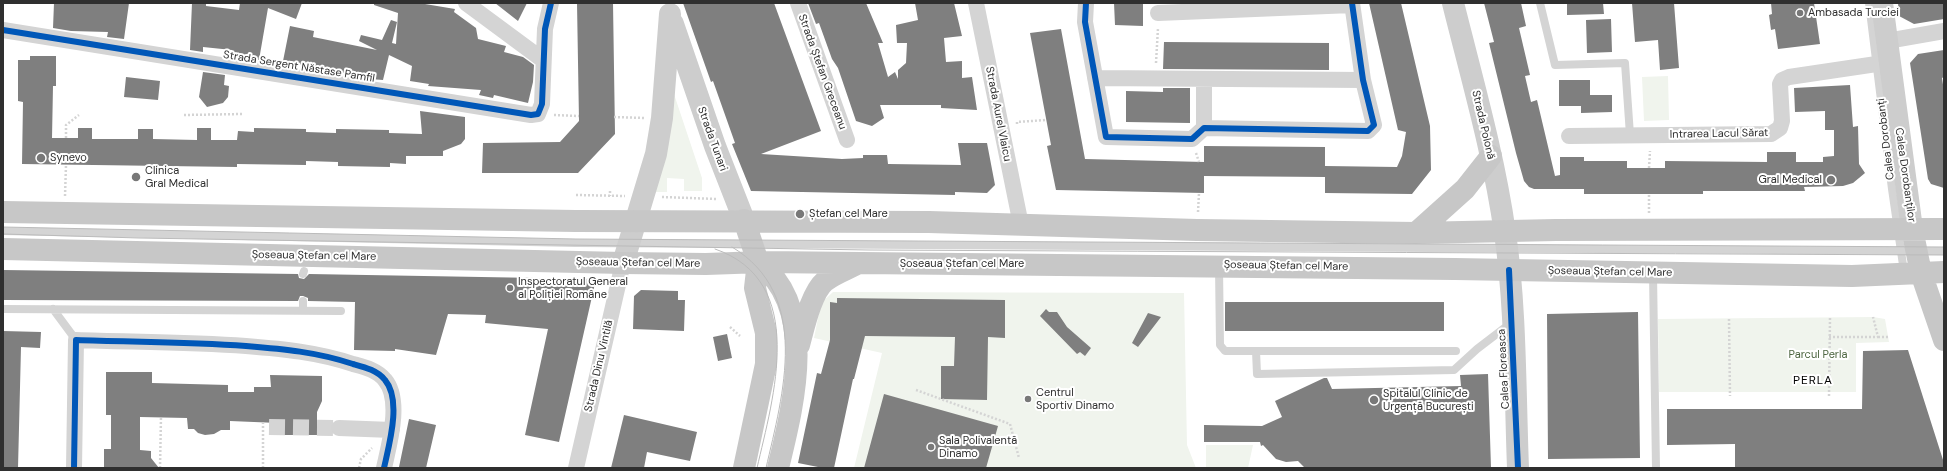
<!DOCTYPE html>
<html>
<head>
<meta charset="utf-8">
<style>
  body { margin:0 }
  #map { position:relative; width:1947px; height:471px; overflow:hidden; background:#fff; font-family:"DM Sans",sans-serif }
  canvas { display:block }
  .frame { position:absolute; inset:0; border:4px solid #2f2f2f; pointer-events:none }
</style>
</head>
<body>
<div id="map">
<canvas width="1947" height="471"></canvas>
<div class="frame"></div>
</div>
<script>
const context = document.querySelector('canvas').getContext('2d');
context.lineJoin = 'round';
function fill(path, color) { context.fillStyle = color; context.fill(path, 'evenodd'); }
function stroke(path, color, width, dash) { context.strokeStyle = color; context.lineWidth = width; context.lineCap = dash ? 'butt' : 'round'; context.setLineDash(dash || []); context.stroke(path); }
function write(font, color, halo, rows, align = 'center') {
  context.font = font + ' "DM Sans",sans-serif'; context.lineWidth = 4; context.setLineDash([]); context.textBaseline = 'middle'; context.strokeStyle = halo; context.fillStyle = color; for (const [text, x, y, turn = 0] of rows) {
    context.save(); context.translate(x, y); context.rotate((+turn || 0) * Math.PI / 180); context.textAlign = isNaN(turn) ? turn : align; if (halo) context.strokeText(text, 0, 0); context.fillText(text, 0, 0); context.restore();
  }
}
fill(new Path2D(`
  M1668 76 1669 120 1644 121 1642 77Z
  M671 85 702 178V191H684V179L667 178V192H654Z
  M833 292 1184 293 1187 445 1196 468H854L882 353 814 338 821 303Z
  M1873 317 1885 319 1889 342 1856 343V392H1659L1658 319Z
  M1206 445H1253L1248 468H1206Z`), '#f0f4ed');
fill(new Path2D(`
  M54 3H129L124 39 107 37 108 32 71 31 53 28Z
  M192 3H206V6L239 10 240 3H302L296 19 268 8 259 60 232 55V50L203 47V52L190 50Z
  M374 3H419L455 9 454 12 476 28 478 39 506 46 504 52 523 57 534 65 533 82 528 103 494 95 493 98 479 95 481 90 428 86 429 84 410 81 412 66 389 55 383 80 370 79V78L283 61 290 26 314 31 313 37 377 50 359 41 361 35 382 40 391 20 397 22 392 43 396 44 398 13 374 5Z
  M495 3H527L518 21Z
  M577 3H613L615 134 578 173H482L483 143 560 142 579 121Z
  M683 3H774L821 131 761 154 842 159 863 158V155H887L888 164 961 165 958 143H987L995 185 987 193 955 192V195L751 191 732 144 735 143 713 81 711 82Z
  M808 3H866L883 43H878L888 77 895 72 898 79V70L906 63 907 43H897L896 25 918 20 915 3H954L962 36 944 38 946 62 962 61V78L972 77 977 110 941 108V105H880L884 118 872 126 856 121 838 68 832 59 819 23 816 24Z
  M1114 3H1143V26L1115 25Z
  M1369 3H1401L1430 126 1431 170 1412 194 1325 193V177L1204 176V193L1056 190 1047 146 1051 145 1030 33 1061 29 1085 159 1204 162V146L1325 147V166L1397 167 1402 156 1406 132 1398 130Z
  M1484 3H1521L1526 26 1519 28 1530 75 1525 76 1531 102 1537 100 1555 176 1560 175V157H1584V161H1627V168H1665V161L1767 162V152H1796V162H1823V157L1834 156V130H1825V111L1795 112 1794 88 1850 85 1853 127 1858 126 1859 164 1865 173 1853 183 1843 186 1804 187 1805 191H1703V194H1584V189H1534L1529 187 1524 181 1516 153 1489 43 1494 42Z
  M1567 3H1603L1604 14 1567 15Z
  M1632 3H1674L1679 68 1660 70 1658 40 1635 42Z
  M1771 3H1814L1820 44 1778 49 1775 29 1771 30 1769 15 1772 14Z
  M1898 3H1944V19L1914 24 1899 16Z
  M1611 19 1612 52 1587 53 1586 20Z
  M1164 42 1329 43V70L1163 69Z
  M1944 50V77L1942 78 1944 91V188L1931 184 1928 179 1910 63 1918 54Z
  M30 56H56V86H53L52 138H78V128H92V139H138V129H153V139L197 140V128H211V140H237L238 131 254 132V128L306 129V132L336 133V129L389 130V133L422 134 420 111 465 117V139L461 144 443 151V156H406V164L390 163V167L338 166V162L306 161V165L237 164V167L22 164 23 102 18 101V60H30Z
  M203 72 225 75 224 85 229 86 228 97 223 103 207 107 199 97Z
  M126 77 160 81 158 100 124 97Z
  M1559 80H1590V95H1612V112L1581 113V106H1559Z
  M1163 88H1190V123L1126 122V91L1163 92Z
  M3 270 298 274 299 278 304 279 309 274 596 279 559 442 525 435 548 329 485 323 486 315 448 314 436 355 395 349V351L354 350 355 302 308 301V298L303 296H300L298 301 3 300Z
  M641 290 678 291V300H685L684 331 633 329 634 296Z
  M837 298 1005 300V338L988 337 987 400 941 399V366H954L955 337 865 336 854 379H853L834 468H823L798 463 817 373 821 374 830 340V302L837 303Z
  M1225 302H1444V331H1225Z
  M1046 309 1049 312H1057L1067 327 1091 348 1085 356 1080 352 1077 354 1040 316Z
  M1638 312 1640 458 1548 459 1547 314Z
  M1148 313 1161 317 1138 347 1132 343Z
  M3 331 41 332 40 348 21 347 18 468H3Z
  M727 334 732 358 718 361 713 337Z
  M1908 350 1944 463V468H1735V444L1667 445V409H1862L1863 351Z
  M106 372H152V383L228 385V392H254V387H271L270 375 322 376V401L317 412V435H278V423L230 421V430H221L214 434 205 435 198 433 194 429H188L187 418 140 417V450L151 451V458L159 468H104V449H111V415H106Z
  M1488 374 1491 468H1305L1298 461 1286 462 1276 459 1263 445 1261 446 1260 442H1204V425L1262 426 1282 417 1275 401 1324 378H1327L1332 389 1461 386 1460 375Z
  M884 394 998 426 986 468H864Z
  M624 415 697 432 690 461 647 452 644 468H611Z
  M409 419 436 425 426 468 399 467Z`), '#7f7f7f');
stroke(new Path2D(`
  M269 427 339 428`), '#d5d5d5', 16, [16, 8]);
stroke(new Path2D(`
  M1156 63 1158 28
  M184 115 243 114
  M554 115 579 116
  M614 117 644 118
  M1017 124V122L1046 120
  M66 138V125L79 115
  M1196 153 1199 162
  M1649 168 1650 151
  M610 191V196
  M576 195 625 196
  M65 196 66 165
  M662 197 717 199
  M1198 212 1199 193
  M1649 213V194
  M1729 319 1730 396
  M730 327 740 336
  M1829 337H1878L1873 317
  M1878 337H1889
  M916 390 1010 424 1019 458
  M1829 396 1830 318
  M160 468 161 417
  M263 468V422
  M359 468 361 459 372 448`), '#d4d4d4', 2.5, [2, 2]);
stroke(new Path2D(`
  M1540 3 1555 65 1625 63 1630 135
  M1869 3 1892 189 1904 272
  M3 231 576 243 1944 251
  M1219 267 1220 345 1225 351H1456
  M303 274 304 271
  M1653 274 1656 468
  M303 301V311
  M3 309 341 311
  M53 309 76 340
  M1256 351 1257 374 1454 370 1477 349 1511 323`), '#d4d4d4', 8);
stroke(new Path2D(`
  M466 3 543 60
  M798 3 847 140
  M976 3 1021 225
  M1086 3 1085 22 1106 137 1192 139 1204 128 1368 131 1374 125 1363 80 1352 3
  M1158 13 1352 5
  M3 30 531 115 538 114 542 104 545 29 551 3
  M1887 41 1944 31
  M1095 78 1363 80
  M1204 80V128
  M1569 136 1771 134 1780 128 1782 121 1780 84 1782 80 1789 77 1890 62
  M339 428 392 430
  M74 468 76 340C133 342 189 342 246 346 283 349 317 352 353 364 364 367 377 370 385 380 402 400 389 445 384 468
  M576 468 623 263`), '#d4d4d4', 16);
stroke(new Path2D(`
  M1453 3C1472 79 1494 155 1505 233 1516 308 1515 391 1518 468
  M1882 3 1912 229
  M673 24 715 146 744 220
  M623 263 656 154 662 118 670 14`), '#cdcdcd', 22);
stroke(new Path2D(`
  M3 212 576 221 929 222 1197 230 1416 233 1556 230 1944 229
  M744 220 758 262
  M1912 229 1921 273 1944 340
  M1416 233 1465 189 1491 156
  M3 249 623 263 706 264 762 262 1455 269 1852 276 1944 272
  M758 262C819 308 793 406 778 468
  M799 345C804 327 811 293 825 281 834 274 845 270 855 265
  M744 468 766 364V333L755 288 758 262`), '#c7c7c7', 22);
stroke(new Path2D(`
  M3 227 576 239 1944 247
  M3 234 139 238 869 250 1944 255
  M732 247C812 295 783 394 766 468
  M715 249C809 281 773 398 757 468`), '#bbb', 1);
stroke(new Path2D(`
  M1086 3 1085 22 1106 137 1192 139 1204 128 1368 131 1374 125 1363 80 1352 3
  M3 30 531 115 538 114 542 104 545 29 551 3
  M1509 270 1518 468
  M74 468 76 340C133 342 189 342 246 346 283 349 317 352 353 364 364 367 377 370 385 380 402 400 389 445 384 468`), '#0057b8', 6);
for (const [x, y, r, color] of [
  [1800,13,4,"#787878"],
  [41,158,5,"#787878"],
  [136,177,5,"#787878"],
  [1831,180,5,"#787878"],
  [800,214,5,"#787878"],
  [510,288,4,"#787878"],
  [1028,399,4,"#787878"],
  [1374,400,5,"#787878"],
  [931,447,4,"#787878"]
]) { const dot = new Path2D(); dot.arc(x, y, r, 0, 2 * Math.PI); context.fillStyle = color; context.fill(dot); stroke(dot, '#fff', 1.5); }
write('11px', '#2f2f2f', '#fff', [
  ["Ambasada Turciei",1808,13],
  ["Synevo",50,158],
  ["Clinica",145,171],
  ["Gral Medical",145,184],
  ["Gral Medical",1822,180,"right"],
  ["Ștefan cel Mare",809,214],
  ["Inspectoratul General",518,282],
  ["al Poliției Române",518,295],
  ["Centrul",1036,393],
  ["Sportiv Dinamo",1036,406],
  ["Spitalul Clinic de",1383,394],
  ["Urgență București",1383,407],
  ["Sala Polivalentă",939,441],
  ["Dinamo",939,454]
], 'left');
write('11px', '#2f2f2f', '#fff', [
  ["Strada Sergent Năstase Pamfil",299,67,9],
  ["Strada Ștefan Greceanu",822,72,70],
  ["Strada Aurel Vlaicu",998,114,79],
  ["Strada Polonă",1483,125,77],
  ["Intrarea Lacul Sărat",1719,134,-1],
  ["Strada Tunari",712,139,70],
  ["Calea Dorobanți",1886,139,-97],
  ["Calea Dorobanților",1905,175,82],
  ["Șoseaua Ștefan cel Mare",314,256,1],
  ["Șoseaua Ștefan cel Mare",638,263,1],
  ["Șoseaua Ștefan cel Mare",962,264],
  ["Șoseaua Ștefan cel Mare",1286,266,1],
  ["Șoseaua Ștefan cel Mare",1610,272,1],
  ["Strada Dinu Vintilă",599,366,-77],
  ["Calea Floreasca",1504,369,-93]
]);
write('11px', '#4e6642', '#fff', [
  ["Parcul Perla",1818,355]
]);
context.letterSpacing = '1px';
write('12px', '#000', '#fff', [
  ["PERLA",1813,381]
]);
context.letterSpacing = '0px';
</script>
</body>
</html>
